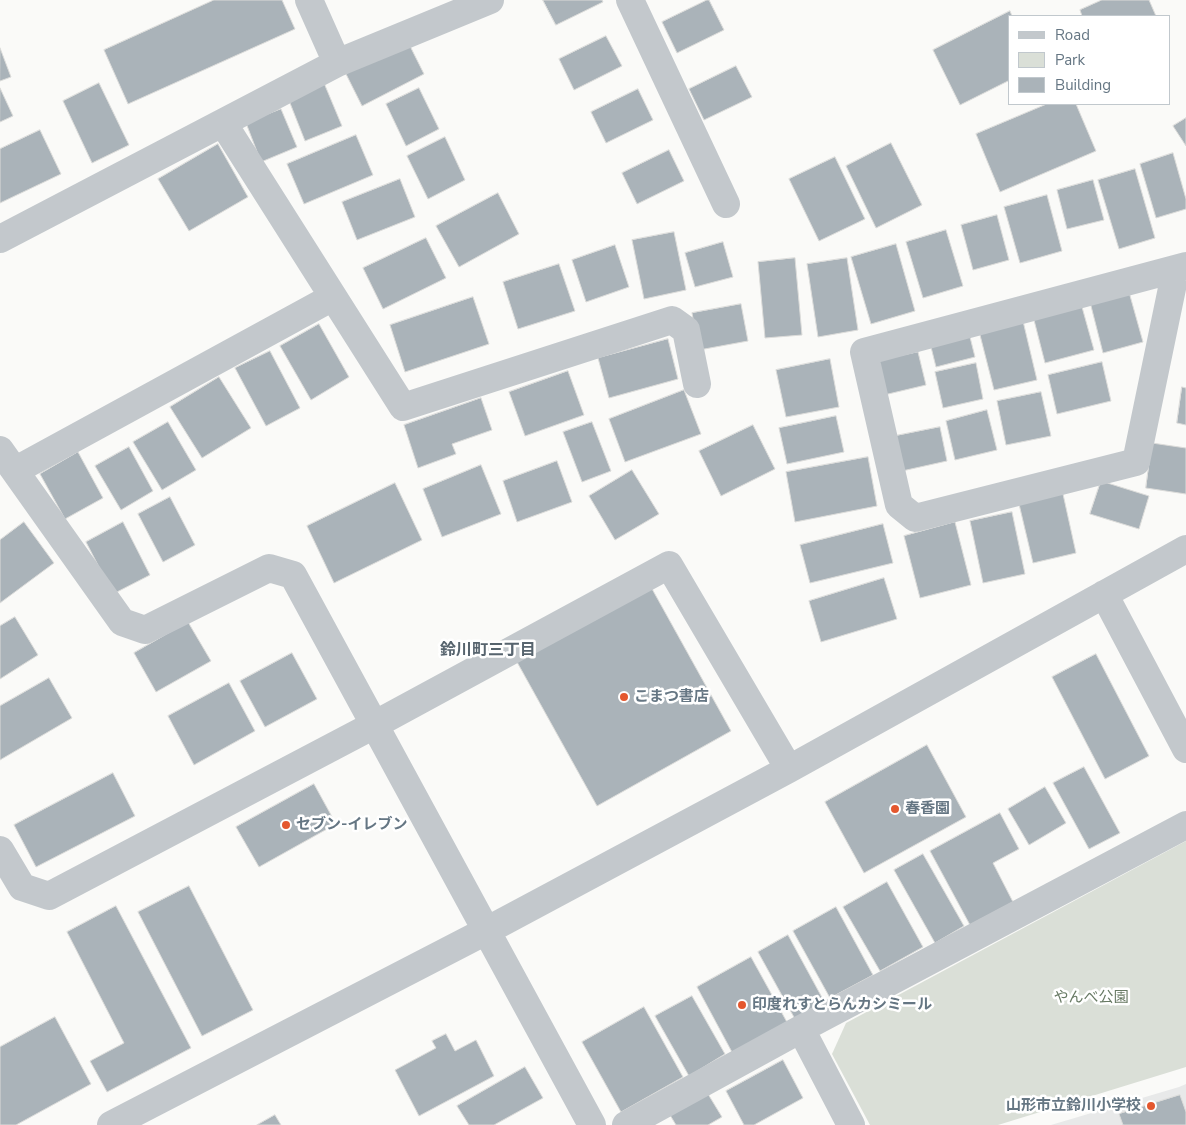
<!DOCTYPE html>
<html>
<head>
<meta charset="utf-8">
<style>
  body { margin:0 }
  #map { position:relative; width:1186px; height:1125px; overflow:hidden; background:#fafaf8; font-family:"Nunito Sans",sans-serif }
  canvas { display:block }
  .legend { position:absolute; left:1008px; top:15px; width:162px; height:90px; box-sizing:border-box; background:#fff; border:1px solid #c1c8cd; margin:0; padding:6px 9px; list-style:none; font-size:15px; color:#657683 }
  .legend li { display:flex; align-items:center; gap:10px; height:25px }
  .legend b { width:25px; border:1px solid #c1c8cd }
</style>
</head>
<body>
<div id="map">
<canvas width="1186" height="1125"></canvas>
<ul class="legend">
<li><b style="height:6px;background:#c3c8cc"></b>Road</li>
<li><b style="height:14px;background:#dadfd7"></b>Park</li>
<li><b style="height:14px;background:#aab3b9"></b>Building</li>
</ul>
</div>
<script>
const context = document.querySelector('canvas').getContext('2d');
context.lineJoin = 'round';
function fill(path, color) { context.fillStyle = color; context.fill(path, 'evenodd'); }
function stroke(path, color, width, dash) { context.strokeStyle = color; context.lineWidth = width; context.lineCap = dash ? 'butt' : 'round'; context.setLineDash(dash || []); context.stroke(path); }
function write(font, color, halo, rows, align = 'center') {
  context.font = font + ' "Nunito Sans","Noto Sans JP",sans-serif'; context.lineWidth = 5; context.setLineDash([]); context.textBaseline = 'middle'; context.strokeStyle = halo; context.fillStyle = color; for (const [text, x, y, turn = 0] of rows) {
    context.save(); context.translate(x, y); context.rotate((+turn || 0) * Math.PI / 180); context.textAlign = isNaN(turn) ? turn : align; if (halo) context.strokeText(text, 0, 0); context.fillText(text, 0, 0); context.restore();
  }
}
fill(new Path2D(`
  M1186 1084V1125H1051L1179 1087Z`), '#e8e9e9');
fill(new Path2D(`
  M1186 841V1067L998 1125H870L832 1054 846 1023Z`), '#dadfd7');
const building = new Path2D(`
  M214 0H282L295 29 128 104 104 50Z
  M543 0H602L603 2 556 25Z
  M707 0H709L724 30 677 53 662 22Z
  M1102 0H1149L1156 16H1082L1080 10Z
  M1010 11 1012 16H1010V80L960 105 933 50Z
  M606 36 622 66 574 90 559 59Z
  M408 42 424 74 362 106 346 74Z
  M0 48 11 77 0 81Z
  M736 66 752 97 704 120 689 89Z
  M99 83 129 145 92 163 63 101Z
  M324 83 342 126 305 141 288 98Z
  M0 88 13 116 0 122Z
  M419 88 439 129 406 146 386 104Z
  M638 89 653 120 606 143 591 112Z
  M1047 104H1076L1096 151 1000 192 976 134Z
  M281 109 297 147 261 162 246 123Z
  M1186 118V146L1173 126Z
  M40 130 61 174 0 203V149Z
  M356 135 373 175 304 204 287 164Z
  M445 137 465 180 428 199 407 156Z
  M891 143 922 205 876 228 846 166Z
  M218 144 248 197 189 231 158 179Z
  M669 150 684 181 637 204 622 173Z
  M1173 153 1186 199V209L1156 218 1140 164Z
  M835 157 865 219 819 241 789 179Z
  M1135 169 1155 238 1119 249 1098 180Z
  M400 179 415 217 357 240 342 202Z
  M1093 180 1104 220 1067 229 1057 190Z
  M498 193 519 234 459 267 436 226Z
  M1047 195 1062 251 1020 263 1004 207Z
  M997 215 1009 260 973 270 961 225Z
  M946 230 963 286 923 298 906 242Z
  M674 232 686 290 644 299 632 240Z
  M426 238 446 278 383 309 363 268Z
  M723 242 733 277 695 287 685 253Z
  M896 244 915 311 871 324 851 257Z
  M615 245 629 287 586 302 572 260Z
  M795 258 802 335 765 338 758 262Z
  M847 258 858 330 818 337 807 264Z
  M559 264 575 311 518 329 503 282Z
  M1129 292 1143 342 1103 353 1090 302Z
  M473 297 489 344 405 372 390 325Z
  M741 304 748 341 699 350 692 313Z
  M1082 307 1094 350 1045 363 1034 320Z
  M1023 321 1037 380 994 390 979 331Z
  M319 324 349 377 311 400 280 346Z
  M969 333 975 357 936 367 930 343Z
  M668 339 678 379 609 398 598 358Z
  M270 351 300 408 266 426 235 368Z
  M918 352 926 385 884 395 877 361Z
  M830 359 839 407 786 417 776 370Z
  M1102 362 1111 401 1057 414 1048 375Z
  M976 363 983 399 943 408 935 372Z
  M568 371 584 415 525 436 509 392Z
  M219 377 251 428 202 458 170 407Z
  M1182 387 1186 388V425L1177 423Z
  M684 390 701 434 625 462 609 419Z
  M1041 392 1051 436 1006 445 997 401Z
  M481 398 492 430 452 444 456 454 418 468 404 425Z
  M987 410 997 450 955 460 946 421Z
  M836 416 844 452 787 464 779 428Z
  M168 422 196 470 162 490 133 442Z
  M592 422 611 471 582 482 563 432Z
  M753 425 775 469 721 496 699 451Z
  M940 427 947 461 902 471 895 436Z
  M1152 443 1186 448V494L1146 488Z
  M129 447 153 491 121 510 95 466Z
  M78 452 103 498 65 519 40 474Z
  M868 457 877 506 795 522 786 472Z
  M557 461 572 502 517 522 503 481Z
  M481 465 501 514 442 537 423 489Z
  M632 470 659 514 615 540 589 496Z
  M1101 481 1149 496 1139 529 1090 514Z
  M395 483 422 540 334 583 307 526Z
  M1063 494 1076 553 1033 563 1019 504Z
  M170 497 195 545 163 562 138 514Z
  M1012 512 1025 574 983 583 970 521Z
  M24 522 54 563 0 603V540Z
  M123 522 150 575 113 594 86 542Z
  M955 522 971 585 920 598 904 536Z
  M883 524 893 563 810 583 800 545Z
  M884 578 897 619 821 642 809 601Z
  M651 587 731 731 597 806 517 662Z
  M15 617 38 655 0 679V626Z
  M188 622 211 661 156 692 134 653Z
  M292 653 317 699 265 727 240 681Z
  M1096 654 1149 756 1105 779 1052 677Z
  M49 678 72 718 0 760V706Z
  M229 683 255 731 194 765 168 716Z
  M927 745 966 817 864 873 825 802Z
  M1084 767 1120 833 1089 849 1053 783Z
  M113 773 135 816 36 867 14 825Z
  M314 784 336 824 259 867 236 827Z
  M1045 787 1066 823 1029 845 1008 809Z
  M1000 813 1019 849 993 863 1013 902 970 925 930 851Z
  M923 854 964 926 935 943 894 870Z
  M887 882 923 947 880 971 843 907Z
  M189 886 253 1010 202 1036 138 912Z
  M116 906 191 1048 107 1092 90 1061 124 1043 67 932Z
  M836 907 873 975 830 998 793 931Z
  M788 935 825 1003 795 1019 758 952Z
  M751 957 788 1024 733 1054 697 987Z
  M692 996 725 1054 689 1076 655 1016Z
  M644 1007 683 1077 621 1112 582 1042Z
  M55 1017 91 1084 16 1125H0V1047Z
  M446 1034 455 1051 476 1040 494 1076 419 1116 395 1070 436 1048 432 1041Z
  M783 1060 803 1098 754 1125H744L726 1091Z
  M525 1067 543 1098 494 1125H469L457 1106Z
  M708 1094 722 1117 708 1125H676L670 1115Z
  M1180 1095 1186 1112V1125H1123L1119 1114Z
  M275 1115 281 1125H257Z`);
fill(building, '#aab3b9');
stroke(building, '#dcdcda', 1);
stroke(new Path2D(`
  M309 0 337 63
  M630 0 726 204
  M223 123 403 407 672 320 686 330 697 384
  M0 239 337 63 490 0
  M1176 269 1136 462 915 518 899 505 864 352 1186 266
  M0 450 122 622 145 630 269 568 293 575 592 1125
  M16 470 333 297
  M1104 594 1186 749
  M0 850 22 887 49 896 374 725 669 565 789 769
  M111 1125 486 931 789 769 1186 549
  M626 1125 801 1029
  M851 1125 801 1029 1186 825`), '#c3c8cc', 28);
for (const [x, y, r, color] of [
  [624,697,5,"#e4572e"],
  [895,809,5,"#e4572e"],
  [286,825,5,"#e4572e"],
  [742,1005,5,"#e4572e"],
  [1151,1106,5,"#e4572e"]
]) { const dot = new Path2D(); dot.arc(x, y, r, 0, 2 * Math.PI); context.fillStyle = color; context.fill(dot); stroke(dot, '#fff', 2); }
write('bold 15px', '#657683', '#fff', [
  ["こまつ書店",634,697],
  ["春香園",905,809],
  ["セブン-イレブン",296,825],
  ["印度れすとらんカシミール",752,1005],
  ["山形市立鈴川小学校",1141,1106,"right"]
], 'left');
write('15px', '#687a64', '#fff', [
  ["やんべ公園",1091,998]
]);
write('bold 16px', '#57646e', '#fff', [
  ["鈴川町三丁目",488,651]
]);
</script>
</body>
</html>
